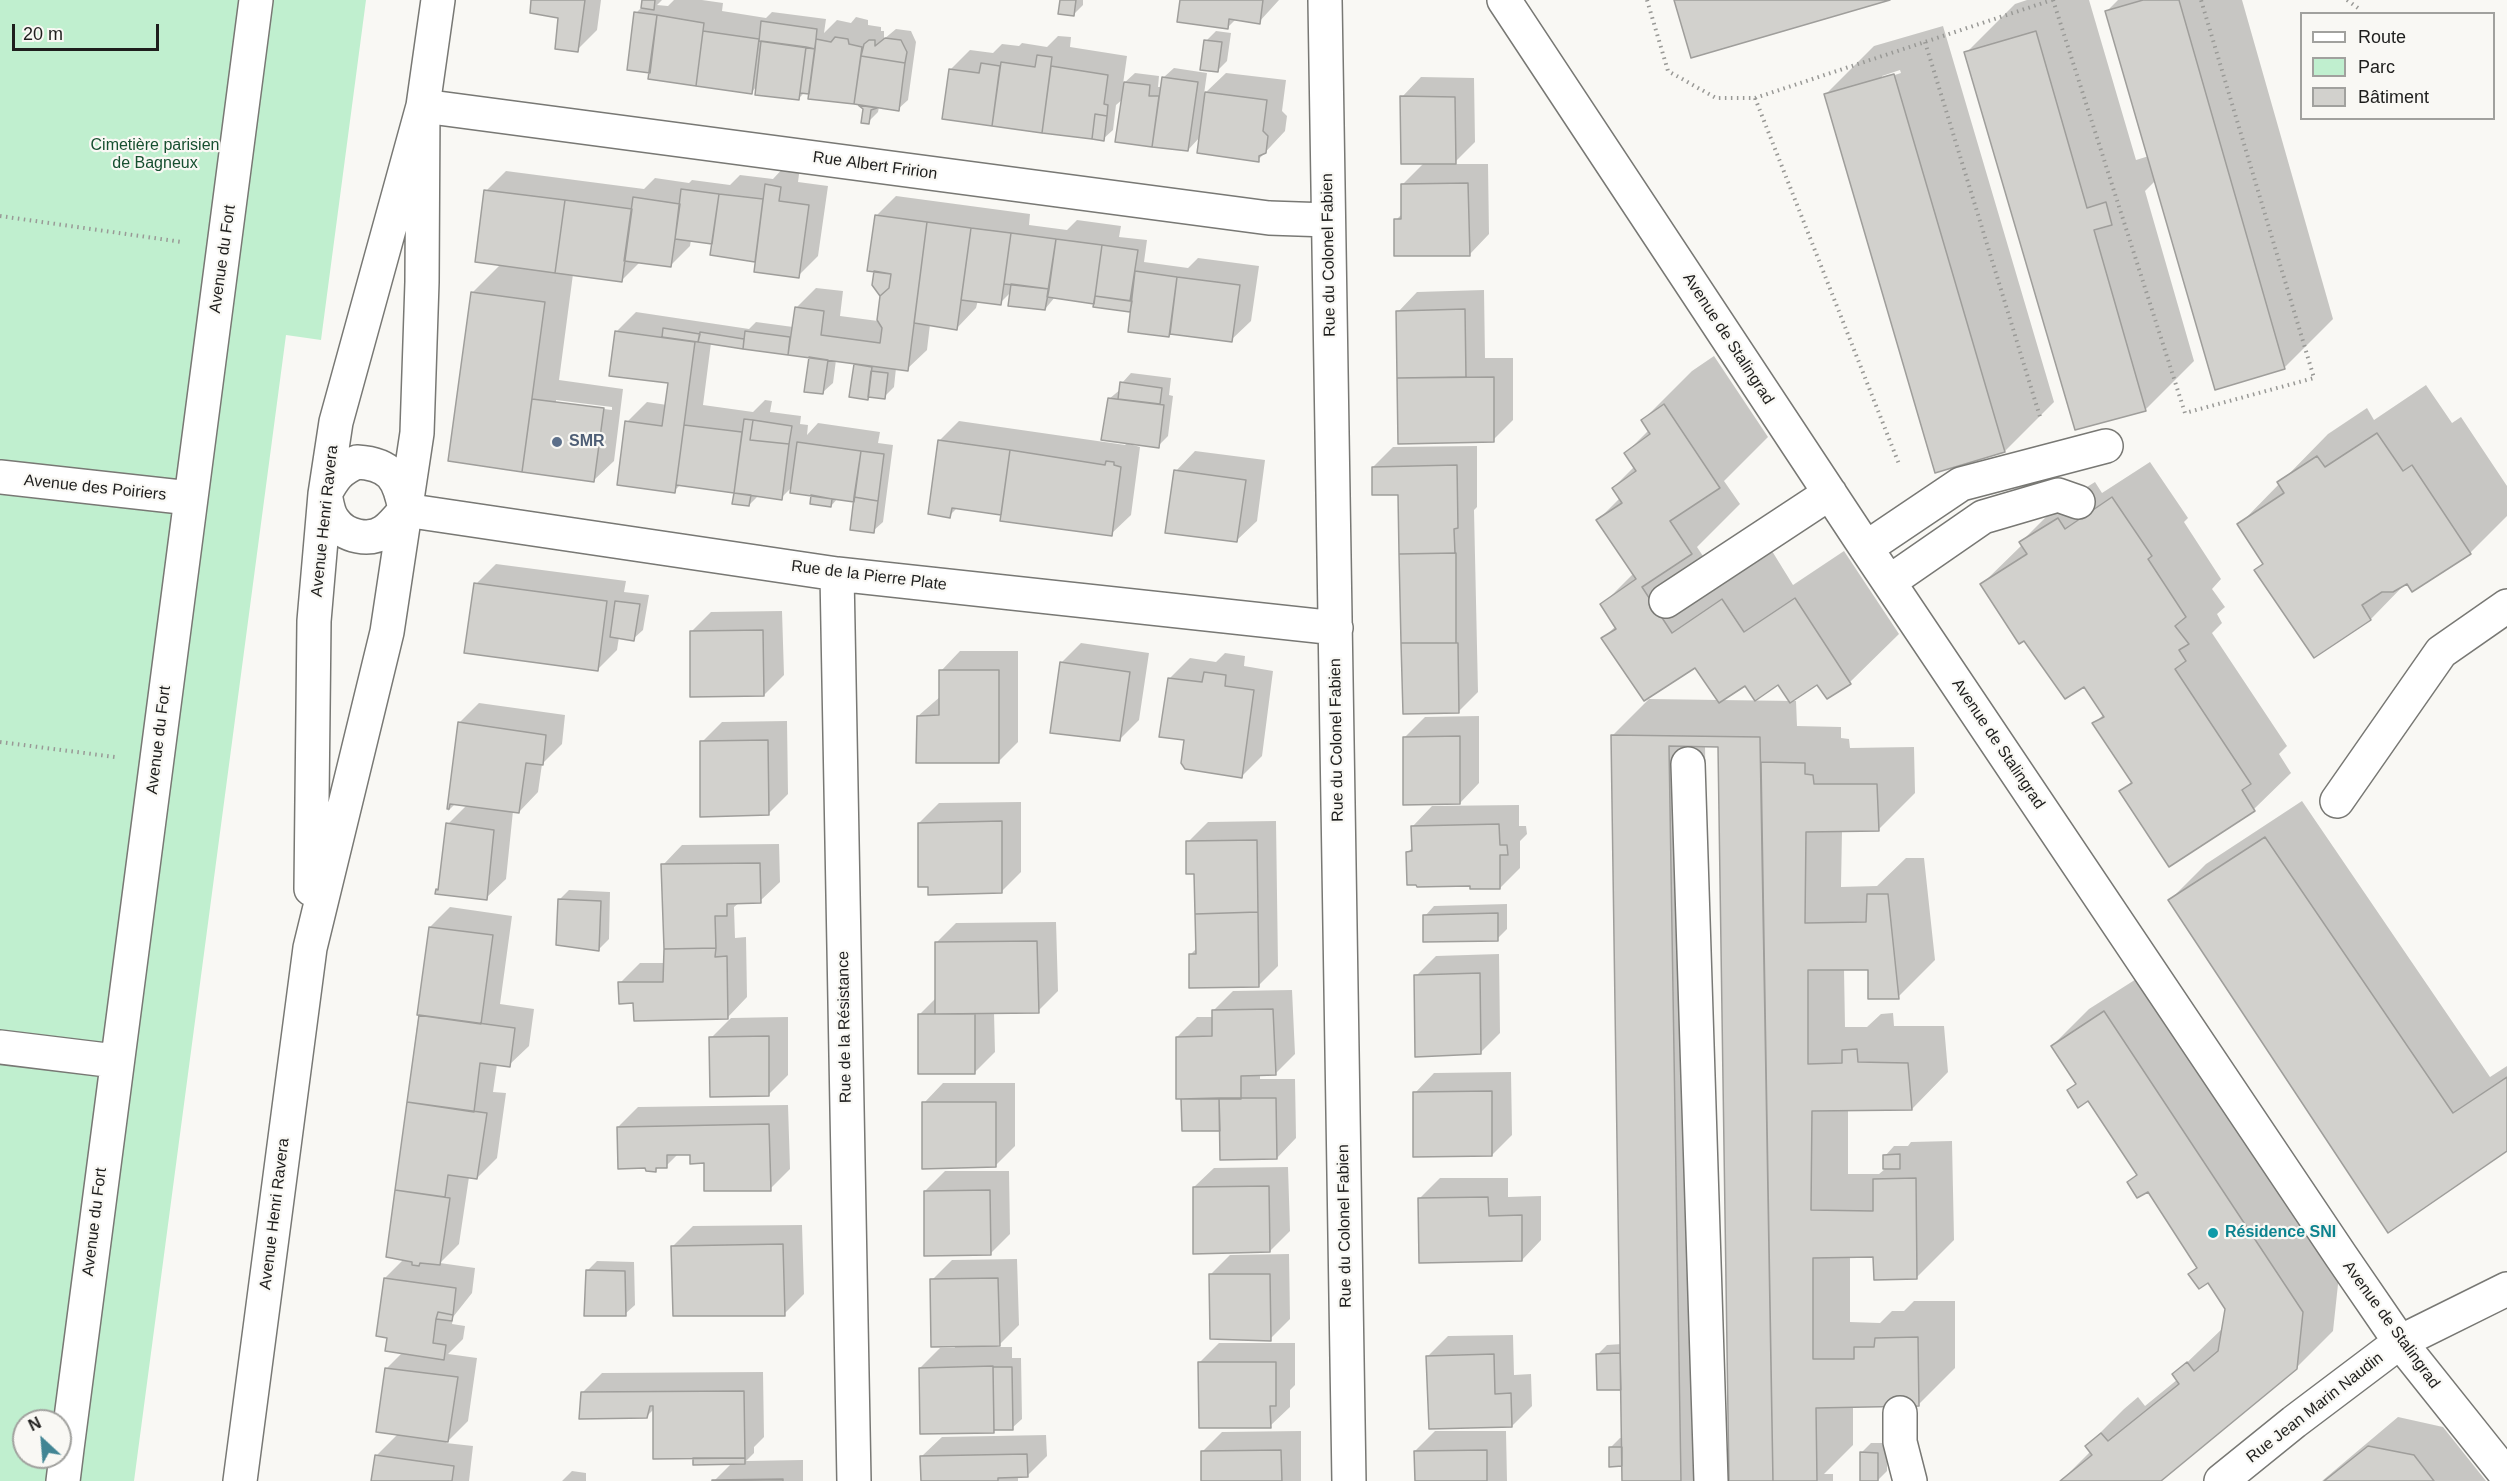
<!DOCTYPE html>
<html>
<head>
<meta charset="utf-8">
<style>
  body { margin:0 }
  #map { position:relative; width:2507px; height:1481px; overflow:hidden; background:#f9f8f4; font-family:Arial,sans-serif }
  canvas { display:block }
  .legend { position:absolute; left:2300px; top:12px; width:195px; height:108px; box-sizing:border-box; background:#f9f8f4; border:2px solid #a1a19e; margin:0; padding:8px 10px; list-style:none; font-size:18px; color:#1e1e1d }
  .legend li { display:flex; align-items:center; gap:12px; height:30px }
  .legend b { width:30px; border:2px solid #a1a19e }
  .north { position:absolute; left:12px; top:1409px; width:60px; height:60px; box-sizing:border-box; background:#f9f8f4; border:2px solid #a1a19e; border-radius:50%; rotate:334deg; font-size:16px; font-weight:700; line-height:24px; text-align:center; color:#1e1e1d }
  .north::after { content:''; display:block; margin:auto; width:21px; height:27px; background:#428594; clip-path:polygon(50% 0,100% 100%,50% 72%,0 100%) }
  .scale { position:absolute; left:12px; top:24px; width:147px; height:27px; box-sizing:border-box; border:3px solid #1e1e1d; border-top:0; padding-left:8px; font-size:18px; line-height:21px; white-space:nowrap; color:#1e1e1d; -webkit-text-stroke:4px #f9f8f4; paint-order:stroke }
</style>
</head>
<body>
<div id="map">
<canvas width="2507" height="1481"></canvas>
<ul class="legend">
<li><b style="height:8px;background:#fff"></b>Route</li>
<li><b style="height:16px;background:#c0efcf"></b>Parc</li>
<li><b style="height:16px;background:#d2d1cd"></b>Bâtiment</li>
</ul>
<div class="north">N</div>
<div class="scale">20 m</div>
</div>
<script>
const context = document.querySelector('canvas').getContext('2d');
context.lineJoin = 'round';
function fill(path, color) { context.fillStyle = color; context.fill(path, 'evenodd'); }
function stroke(path, color, width, dash) { context.strokeStyle = color; context.lineWidth = width; context.lineCap = dash ? 'butt' : 'round'; context.setLineDash(dash || []); context.stroke(path); }
function write(font, color, halo, rows, align = 'center') {
  context.font = font + ' Arial,sans-serif'; context.lineWidth = 4.5; context.setLineDash([]); context.textBaseline = 'middle'; context.strokeStyle = halo; context.fillStyle = color; for (const [text, x, y, turn = 0] of rows) {
    context.save(); context.translate(x, y); context.rotate((+turn || 0) * Math.PI / 180); context.textAlign = isNaN(turn) ? turn : align; if (halo) context.strokeText(text, 0, 0); context.fillText(text, 0, 0); context.restore();
  }
}
fill(new Path2D(`
  M0 0H366L321 340 286 335 134 1481H0ZM24 1421H60V1457H24Z`), '#c0efcf');
fill(new Path2D(`
  M533 0H601L597 30 577 50 560 16Z
  M643 0H662L657 5 668 6 674 0H702L723 3 722 11 766 18 772 12 826 19 824 33 837 20 851 23 856 17 868 20V25L881 27V31H884V39L896 29 911 31 916 42 908 100 898 109 879 107 878 112 868 122 865 108 854 103 810 97V93L805 92 798 99 757 86 751 93 650 78 636 13 643 6Z
  M1062 0H1083V5L1073 15Z
  M1182 0H1279L1259 22 1236 19 1227 28Z
  M2027 0H2089L2136 160 2149 156 2107 11 2118 0H2242L2333 319 2284 368 2156 180 2145 191 2194 361 2145 410 1966 53 2015 4Z
  M1943 26 2054 402 2005 451 1936 471 1825 95 1874 46ZM1900 70 1901 73 1882 79V76Z
  M1216 31 1231 33 1227 61 1217 71 1206 41Z
  M1058 36 1071 37 1070 47 1127 56 1123 84 1135 73 1159 76 1158 87H1162L1164 77 1174 68 1207 73 1204 94 1226 73 1286 80 1282 111 1287 116 1285 131 1258 160 1200 137 1188 150 1117 140 1123 99 1116 105 1113 130 1103 139 943 118 950 70 970 50 993 53 1002 44 1019 46 1022 43 1047 47Z
  M1421 77 1474 78 1475 142 1453 164H1488L1489 234 1470 254 1396 220 1403 213V184L1425 162 1402 97Z
  M786 165 800 167 798 182 828 186 818 256 798 276 757 261 712 254 714 239 691 240 690 246 670 266 640 262 621 281 573 274 559 380 623 389 614 461 594 480 450 459 472 293 501 264 486 191 506 171 644 189 655 178 689 183 692 180 730 185 740 175 773 179ZM556 400 612 407V410L556 403Z
  M896 196 1030 214 1029 225 1067 230 1077 220 1121 226 1119 237 1147 240 1144 262 1188 268 1198 258 1259 266 1251 321 1231 340 1171 333 1169 335 1132 311 1055 297 1045 309 1011 292 1000 303 978 300 976 308 957 328 930 324 927 350 907 369 896 368 894 387 884 397 851 395 855 362 836 360 833 383 823 392 810 356 711 343 703 405 753 412 765 400 772 401 770 412 801 416 800 424 808 425 807 435 818 423 880 432 878 443 893 445 883 522 873 531 856 497 838 498 831 506 813 495 792 487 781 498 759 495 749 505 736 492 681 484 674 491 627 422 647 402 667 405 670 382 616 332 636 312 749 329 756 322 793 327 796 308 816 288 843 291 840 316 878 321 882 297 875 270 876 216Z
  M1484 290 1485 358H1513V420L1493 440 1399 442 1398 312 1417 292Z
  M1714 356 1768 437 1724 481 1740 504 1697 547 1722 585 1772 551 1793 585 1844 551 1899 634 1850 682 1827 697 1818 683 1779 682 1745 684 1720 700 1796 701 1797 726 1841 727V738L1849 739 1850 748 1914 747 1915 793 1879 829 1842 830 1841 887 1877 886 1906 858H1924L1935 960 1898 997 1870 968 1844 969 1845 1027H1867L1881 1014 1893 1013 1894 1026H1944L1948 1072 1912 1109H1848V1174H1879L1885 1169V1156L1894 1146H1908L1911 1142 1952 1141 1954 1240 1917 1277 1875 1256H1850V1322L1880 1323 1892 1311H1904L1914 1301H1955V1368L1918 1405 1853 1406V1445L1824 1474H1833V1481H1730L1719 746 1705 745 1717 1481H1624V1463L1610 1448 1620 1438H1623V1386L1598 1354 1607 1345 1622 1344 1612 736 1649 699 1719 700 1696 666 1603 638 1616 626 1602 605 1634 573 1598 520 1620 498 1613 488 1635 466 1626 453 1649 430 1643 420 1692 371Z
  M1131 373 1171 378 1169 395 1173 396 1168 436 1158 446 1129 442V444L1140 447 1131 515 1111 534 958 507 949 516 939 441 959 421 1125 445 1128 442 1109 399 1121 389 1122 383Z
  M2426 385 2452 423 2461 417 2507 486V516L2470 553 2407 582 2371 619 2314 656 2256 570 2264 562 2239 525 2328 434 2367 408 2374 420Z
  M1477 446V507L1474 510 1478 692 1458 712 1404 713 1400 494 1373 467 1393 447Z
  M1195 451 1265 460 1257 521 1237 540 1176 471Z
  M2150 462 2188 518 2184 522 2221 579 2212 589 2225 607 2217 614 2222 623 2212 633 2287 746 2279 754 2291 773 2254 809 2121 792 2132 781 2094 724 2104 714 2084 685 1982 584 2023 544 2021 542 2058 505 2095 482 2102 493Z
  M496 564 626 581 624 592 649 595 643 630 633 639 619 637 617 650 597 670 476 584Z
  M782 611 784 675 764 695 691 632 711 612Z
  M1081 643 1149 653 1139 720 1119 740 1061 663Z
  M960 651H1018V742L999 761 918 716 941 696V671Z
  M1225 653 1245 656 1244 666 1273 671 1262 756 1242 776 1170 678 1190 658 1216 662Z
  M479 703 565 715 562 744 542 764 538 792 519 812 513 811 506 879 486 898 437 890 440 887 448 824 467 805 456 803 448 811 459 723Z
  M1479 716V783L1460 803 1405 737 1425 717Z
  M787 721 788 794 768 814 702 742 722 722Z
  M2302 801 2490 1077 2507 1066V1149L2388 1231 2170 900 2206 864Z
  M1021 802V872L1001 892 919 823 939 803Z
  M1519 805V826H1526L1527 834 1520 841V868L1500 888 1471 885 1408 852 1413 847V826L1432 806Z
  M1276 821 1278 966 1259 985 1190 955 1198 947 1196 872 1188 842 1208 822Z
  M779 844 780 882 760 901 740 902 734 907 735 938 746 937 747 997 728 1017 634 1002 620 983 640 963H665L663 865 682 845Z
  M569 890 610 892 609 939 599 949 559 900Z
  M1507 904V929L1497 939 1425 916 1434 906Z
  M450 907 512 916 500 1004 534 1009 529 1046 509 1065 497 1064 493 1092 506 1093 497 1158 477 1178 469 1177 459 1244 440 1263 475 1268 472 1293 453 1317 452 1324 465 1326 463 1339 448 1354 477 1358 468 1421 446 1443 473 1446 469 1481H373L376 1456 398 1434 386 1369 403 1352 388 1337 385 1278 404 1259 387 1256 430 927Z
  M1056 922 1058 991 1038 1011 994 1012 995 1052 975 1072 919 1015 937 997 936 943 956 923Z
  M1499 954 1500 1033 1480 1053 1416 976 1436 956Z
  M2141 976 2339 1275 2333 1331 2296 1368 2158 1481H2061L2091 1451 2087 1446 2124 1409 2138 1397 2145 1406 2178 1379 2174 1375 2224 1327 2227 1308 2208 1281 2190 1274 2198 1266 2149 1190 2129 1182 2137 1174 2088 1099 2069 1091 2077 1083 2052 1046 2089 1009Z
  M1292 990 1295 1054 1275 1074H1260V1079H1295L1296 1138 1277 1158 1221 1129 1177 1037 1197 1017H1213V1011L1233 991Z
  M788 1017V1075L768 1095 711 1038 731 1018Z
  M1511 1072 1512 1135 1492 1155 1415 1093 1434 1073Z
  M943 1083H1015V1146L995 1166 924 1103Z
  M788 1105 790 1169 770 1189 705 1162 691 1153H679L666 1166 659 1167 655 1171 647 1167 618 1127 638 1107Z
  M1288 1167 1290 1231 1270 1251 1194 1187 1214 1168Z
  M945 1171H1009L1010 1234 990 1254 925 1191Z
  M1440 1178H1508V1197L1541 1196V1240L1522 1260 1420 1198Z
  M802 1225 804 1294 784 1314 673 1246 693 1226Z
  M1289 1254 1290 1319 1270 1339 1210 1275 1230 1255Z
  M1017 1259 1019 1325 997 1347H1012V1358H1021L1022 1419 1012 1428 996 1429 994 1431 920 1368 940 1348H955L932 1280 952 1260Z
  M597 1261 634 1262 635 1305 625 1314 587 1271Z
  M1513 1335 1514 1375 1531 1374 1532 1406 1512 1426 1428 1356 1448 1336Z
  M1219 1343H1295V1385L1290 1390V1407L1270 1426 1199 1363Z
  M763 1372 764 1437 754 1447V1453L746 1461 803 1460V1481H714L732 1463 695 1457 654 1409 646 1417 582 1393 602 1373Z
  M2398 1417 2443 1427 2486 1481H2322Z
  M1301 1431V1481H1203L1202 1452 1222 1432Z
  M1435 1431H1506L1507 1481H1416L1415 1451Z
  M1046 1435 1047 1456 1027 1476H1018V1481H922V1456L942 1437Z
  M1871 1443H1887V1471L1877 1481H1862L1861 1453Z
  M572 1471 586 1473V1481H562Z`), '#0003');
const building = new Path2D(`
  M531 0H585L578 52 555 49 558 18 530 13Z
  M642 0H655L654 10 641 8Z
  M1060 0H1076L1074 16 1058 14Z
  M1180 0H1263L1260 24 1229 19 1228 29 1177 22Z
  M1674 0H1890L1691 58Z
  M2143 0H2179L2285 369 2215 390 2105 11Z
  M634 12 657 15 650 73 627 70Z
  M657 15 704 23 696 86 648 79Z
  M761 21 817 29 815 49 759 41Z
  M703 31 759 39 752 94 696 86Z
  M2036 31 2087 208 2106 202 2112 225 2094 230 2146 411 2075 430 1964 52Z
  M835 37 848 39 849 44 862 47 854 104 808 99 816 39 831 42Z
  M885 38 901 40 907 52 905 63 861 56 864 44 869 40H875V46Z
  M1204 40 1222 42 1218 72 1200 70Z
  M761 41 806 47 799 100 755 95Z
  M806 47 815 49 809 94 800 93Z
  M1037 55 1052 57 1042 133 992 126 1001 62 1035 67Z
  M861 56 905 63 899 111 854 104Z
  M981 63 1000 66 992 126 942 119 949 69 979 73Z
  M1051 66 1108 75 1104 104 1108 105 1107 116 1095 114 1092 139 1042 133Z
  M1894 74 2005 452 1935 473 1824 94Z
  M1162 77 1198 82 1188 151 1152 147Z
  M1124 82 1150 85 1149 96H1159L1152 147 1115 142Z
  M1205 92 1267 100 1263 131 1268 136 1266 153 1259 156V162L1197 153Z
  M1400 96 1455 97 1456 164H1401Z
  M858 105 877 108 871 110 869 124 861 123 863 109Z
  M1095 114 1107 116 1104 141 1092 139Z
  M1468 183 1470 256H1394V219H1401V184Z
  M765 184 781 187 779 201 809 205 799 278 754 272Z
  M681 189 719 194 712 244 675 239Z
  M484 190 565 200 555 273 475 262Z
  M719 194 763 199 755 262 710 255Z
  M633 197 680 204 671 267 624 261Z
  M565 200 632 209 622 282 555 273Z
  M875 215 927 222 908 371 788 355 795 307 824 311 821 335 880 343 882 328 877 320 880 296 889 288 891 274 867 271Z
  M927 222 971 228 957 330 914 323Z
  M971 228 1011 233 1001 305 961 300Z
  M1011 233 1056 239 1049 289 1004 284Z
  M1056 239 1102 245 1094 304 1047 297Z
  M1102 245 1138 250 1130 301 1095 296Z
  M874 271 891 274 889 288 880 296 872 285Z
  M1135 271 1177 277 1169 337 1128 332Z
  M1177 277 1240 285 1232 342 1170 334Z
  M1011 284 1049 289 1045 310 1008 306Z
  M471 292 545 302 522 472 448 461Z
  M1095 296 1132 301 1130 312 1093 307Z
  M1465 309 1466 377 1397 378 1396 311Z
  M663 328 700 334 698 342 662 337Z
  M615 331 695 342 675 493 617 485 625 421 662 426 668 383 609 376Z
  M745 331 790 337 788 355 743 349Z
  M700 332 744 339 743 349 698 342Z
  M809 357 828 360 823 394 804 392Z
  M854 364 872 367 868 400 849 397Z
  M871 371 888 373 885 399 868 397Z
  M1494 377V442L1398 444 1397 378Z
  M1120 382 1162 388 1160 404 1118 399Z
  M1108 398 1164 405 1159 448 1101 440Z
  M532 399 604 408 594 482 522 472Z
  M1664 404 1720 488 1670 521 1692 554 1642 587 1672 633 1722 599 1744 632 1795 598 1851 684 1827 699 1817 685 1790 703 1778 685 1755 701 1745 686 1719 703 1695 668 1644 701 1601 638 1616 629 1600 604 1636 579 1596 520 1622 503 1612 488 1636 471 1624 453 1650 434 1641 420Z
  M744 419 753 420 750 440 789 444 782 500 734 493Z
  M753 420 792 426 789 444 750 440Z
  M684 425 742 432 734 493 676 485Z
  M2377 433 2403 471 2412 465 2471 554 2412 592 2407 584 2393 592H2382L2362 605 2371 620 2314 658 2254 570 2263 564 2237 524 2284 493 2277 482 2317 456 2325 467Z
  M938 440 1010 450 1001 515 952 508 950 518 928 514Z
  M797 442 861 451 854 502 790 493Z
  M1010 450 1105 465 1106 461 1114 462V465L1121 467 1112 536 1000 521Z
  M861 451 884 454 878 501 854 497Z
  M1457 465 1458 528 1454 529 1455 553 1399 554 1398 495H1372V467Z
  M1174 470 1246 480 1237 542 1165 533Z
  M734 493 751 495 749 506 732 504Z
  M811 495 832 499 831 507 810 504Z
  M854 497 878 501 874 533 850 530Z
  M2112 497 2152 556 2148 559 2186 617 2175 626 2189 644 2179 650 2186 661 2175 669 2251 784 2242 790 2255 811 2169 867 2119 791 2132 783 2092 723 2104 717 2084 687 2065 699 2024 641 2019 644 1980 584 2027 554 2019 542 2058 518 2065 529Z
  M1456 553V643H1401L1399 554Z
  M474 583 607 601 598 671 464 653Z
  M615 601 640 604 634 641 610 637Z
  M763 630 764 696 690 697V631Z
  M1401 643H1458L1459 713 1403 714Z
  M1060 662 1130 672 1120 741 1050 733Z
  M939 670H999V763H916L917 716 939 715Z
  M1204 672 1226 675 1225 686 1254 690 1242 778 1185 769 1181 763 1184 740 1159 737 1168 678 1202 682Z
  M458 722 546 735 543 765 526 763 519 813 450 804 449 809H447Z
  M1611 735 1760 737 1773 1481H1729L1718 747 1669 746 1681 1481H1622Z
  M1460 736V804L1403 805V737Z
  M768 740 769 815 700 817V741Z
  M1761 762 1805 763V774L1813 775 1814 784H1877L1879 831 1806 832 1805 923 1866 922 1867 894H1888L1899 999H1868V970H1808V1064L1842 1063V1050L1857 1049 1858 1062 1908 1063 1912 1110 1812 1111 1811 1210 1873 1211V1179L1916 1178 1917 1279 1874 1280 1873 1257 1813 1258V1359H1854V1347H1874L1875 1338 1918 1337 1919 1406 1816 1408 1817 1481H1773Z
  M1002 821V893L928 895V887H918V823Z
  M446 823 494 830 487 900 435 894 436 889 438 890Z
  M1499 824 1500 845H1507L1508 855H1500V889H1470V886L1417 887 1416 885H1407L1406 852 1412 851 1411 826Z
  M2265 837 2453 1113 2507 1077V1151L2388 1233 2168 900Z
  M1257 840 1258 912 1195 914 1194 874H1186V841Z
  M760 863 761 903 727 904V916H715L716 948 664 949 661 864Z
  M558 899 601 901 599 951 556 945Z
  M1258 912 1259 987 1189 988V954H1196L1195 914Z
  M1498 913V941L1423 942V915Z
  M429 927 493 935 481 1024 417 1015Z
  M1037 941 1039 1013 935 1014V942Z
  M716 948 715 957 727 956 728 1019 634 1021 633 1003 619 1004 618 982H663L664 949Z
  M1480 973 1481 1054 1415 1057 1414 975Z
  M1273 1009 1276 1075 1241 1076V1099H1176V1037L1212 1036V1010Z
  M2104 1011 2303 1312 2297 1369 2161 1481H2060L2092 1455 2085 1446 2101 1433 2108 1441 2179 1384 2172 1374 2187 1362 2194 1371 2218 1351 2225 1309 2208 1283 2199 1289 2188 1274 2197 1268 2148 1192 2137 1198 2127 1182 2137 1175 2088 1101 2078 1108 2067 1090 2076 1084 2051 1046Z
  M918 1014H975V1074H918Z
  M419 1015 515 1028 510 1067 480 1063 474 1112 407 1102Z
  M769 1036V1096L710 1097 709 1037Z
  M1492 1091V1156L1413 1157V1092Z
  M1219 1098 1220 1131H1182L1181 1099Z
  M1219 1098H1276L1277 1159 1220 1160Z
  M407 1102 487 1113 477 1179 448 1175 445 1197 395 1190Z
  M922 1102H996V1167L922 1169Z
  M769 1124 771 1191H704V1163L690 1164V1155H667V1168H656V1172L646 1171 645 1168 618 1169 617 1127Z
  M1900 1154V1169H1883V1155Z
  M1269 1186 1270 1252 1193 1254V1187Z
  M395 1190 450 1198 440 1265 420 1263 419 1266 412 1265V1262L386 1257Z
  M990 1190 991 1255 924 1256V1191Z
  M1488 1197 1489 1216 1522 1215V1261L1419 1263 1418 1198Z
  M783 1244 785 1316H673L671 1246Z
  M586 1270 625 1271 626 1316H584Z
  M1209 1274H1270L1271 1341 1210 1339Z
  M384 1278 456 1288 453 1315 438 1312 436 1319 433 1343 446 1345 444 1360 385 1351 387 1338 376 1336Z
  M998 1278 1000 1346 931 1347 930 1279Z
  M438 1312 453 1315 452 1321 436 1319Z
  M1620 1353 1621 1390H1597L1596 1354Z
  M1494 1354 1495 1394 1511 1393 1512 1427 1429 1429 1426 1356Z
  M1198 1362H1276V1406H1270L1271 1428H1199Z
  M993 1366 994 1433 920 1434 919 1368Z
  M993 1367H1012L1013 1430H994Z
  M385 1368 458 1377 448 1442 376 1432Z
  M744 1391 745 1458 653 1459V1406H650L647 1418 579 1419 581 1392Z
  M2368 1446 2414 1455 2434 1481H2324Z
  M1609 1447H1622V1466L1609 1467Z
  M1281 1450 1282 1481H1201V1451Z
  M1487 1450V1481H1415L1414 1451Z
  M1860 1452 1878 1453V1481H1860Z
  M1027 1454 1028 1477 998 1478V1481H921L920 1456Z
  M375 1455 454 1466 452 1481H371Z
  M693 1458H745V1464L693 1465Z
  M783 1479V1481H712V1480Z`);
fill(building, '#d2d1cd');
stroke(building, '#9f9e9b', 1.5);
const minor = new Path2D(`
  M1325 0 1349 1481
  M1504 0 1866 548 2341 1256 2400 1342 2507 1476
  M423 106 1269 218 1328 220
  M357 462C391 464 399 478 405 510 399 517 393 525 385 531 370 542 345 537 334 521 328 514 327 503 325 494 334 477 339 470 357 462Z
  M0 477 190 498
  M405 510 837 574 1336 628
  M1866 548 1961 484 2106 446
  M837 574 854 1481
  M1889 582 1983 517 2058 495 2078 502
  M1666 601 1830 493
  M1688 764 1711 1481
  M2337 801 2441 652 2507 606
  M311 889 314 621 325 494 336 422 423 106 438 0
  M0 1047 115 1061
  M1900 1413V1442L1910 1481
  M63 1481C124 987 193 494 256 0
  M240 1481 310 948 387 632 417 433 422 282 423 106
  M2221 1481 2294 1422 2400 1342 2507 1289`);
stroke(minor, '#787874', 36);
stroke(new Path2D(`
  M1647 0 1668 71 1716 98H1755L2052 0
  M2053 0 2185 413 2314 378 2201 0
  M2347 0 2358 8
  M1925 42 2041 420
  M1755 98 1899 464
  M0 216 182 242
  M0 742 115 757`), '#999996', 4, [1.5, 4.5]);
stroke(minor, '#fff', 33);
for (const [x, y, r, color] of [
  [557,442,6,"#5c6f8a"],
  [2213,1233,6,"#0f9aa8"]
]) { const dot = new Path2D(); dot.arc(x, y, r, 0, 2 * Math.PI); context.fillStyle = color; context.fill(dot); stroke(dot, '#f9f8f4', 2); }
write('16px', '#174f30', '#f9f8f4', [
  ["Cimetière parisien",155,146],
  ["de Bagneux",155,164]
]);
write('16px', '#1e1e1d', '#f9f8f4', [
  ["Rue Albert Fririon",875,166,8],
  ["Rue du Colonel Fabien",1329,255,-91],
  ["Avenue du Fort",223,259,-82],
  ["Avenue de Stalingrad",1728,339,57],
  ["Avenue des Poiriers",95,488,6],
  ["Avenue Henri Ravera",325,521,-84],
  ["Rue de la Pierre Plate",869,576,7],
  ["Avenue du Fort",159,740,-83],
  ["Rue du Colonel Fabien",1337,740,-91],
  ["Avenue de Stalingrad",1998,744,56],
  ["Rue de la Résistance",845,1027,-91],
  ["Avenue Henri Ravera",275,1214,-83],
  ["Avenue du Fort",95,1222,-83],
  ["Rue du Colonel Fabien",1345,1226,-91],
  ["Avenue de Stalingrad",2391,1325,54],
  ["Rue Jean Marin Naudin",2315,1408,-38]
]);
write('bold 16px', '#4e5e75', '#f9f8f4', [
  ["SMR",569,442]
], 'left');
write('bold 16px', '#0d838f', '#f9f8f4', [
  ["Résidence SNI",2225,1233]
], 'left');
</script>
</body>
</html>
